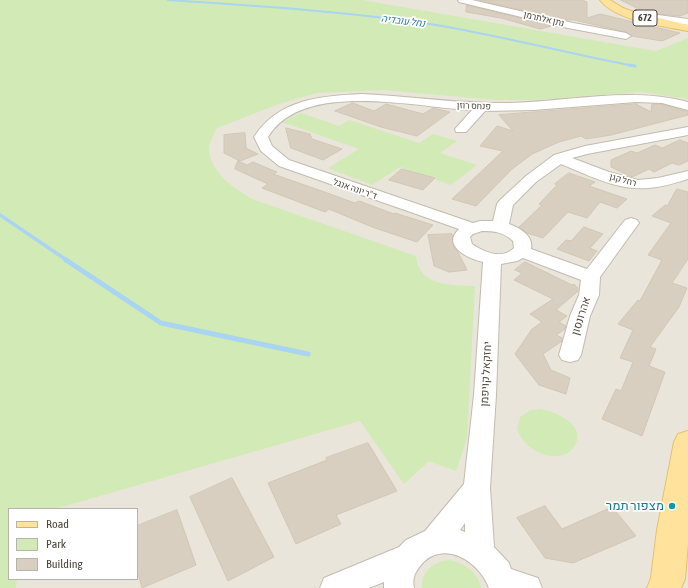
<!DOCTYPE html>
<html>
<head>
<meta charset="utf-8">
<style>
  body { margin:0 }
  #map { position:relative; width:688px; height:588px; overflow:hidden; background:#f6f3ec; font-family:"Asap Condensed",sans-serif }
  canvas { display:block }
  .legend { position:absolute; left:8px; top:508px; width:130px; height:72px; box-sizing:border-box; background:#fff; border:1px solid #b7b4b0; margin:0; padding:5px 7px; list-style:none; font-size:12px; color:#4b4439 }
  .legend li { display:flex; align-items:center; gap:8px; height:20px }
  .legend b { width:20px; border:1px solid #b7b4b0 }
</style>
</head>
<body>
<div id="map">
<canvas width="688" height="588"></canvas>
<ul class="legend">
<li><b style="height:5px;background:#ffe39c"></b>Road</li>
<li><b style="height:11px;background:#d2eab5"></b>Park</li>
<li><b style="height:11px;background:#d8cfc1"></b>Building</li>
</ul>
</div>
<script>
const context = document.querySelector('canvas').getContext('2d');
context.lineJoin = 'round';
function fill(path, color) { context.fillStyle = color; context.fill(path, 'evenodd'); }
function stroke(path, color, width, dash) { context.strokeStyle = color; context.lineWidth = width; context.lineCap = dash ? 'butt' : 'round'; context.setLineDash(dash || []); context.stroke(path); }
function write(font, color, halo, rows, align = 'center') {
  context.font = font + ' "Asap Condensed",Heebo,sans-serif'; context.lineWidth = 3.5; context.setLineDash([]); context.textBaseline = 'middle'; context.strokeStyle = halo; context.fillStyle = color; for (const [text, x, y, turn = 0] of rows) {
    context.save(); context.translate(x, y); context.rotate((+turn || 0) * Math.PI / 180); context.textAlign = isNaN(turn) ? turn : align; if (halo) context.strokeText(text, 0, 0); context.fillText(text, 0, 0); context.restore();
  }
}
fill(new Path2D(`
  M0 0H688V588H0ZM9 509H137V579H9Z`), '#eae5da');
fill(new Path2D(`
  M0 0H362L656 51 688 38V99L641 92 536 100H496L382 90 317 93 279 104 217 128C214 134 209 143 209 149 211 174 233 187 252 199L416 256C419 287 451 285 475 286L467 438 456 471 429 461 404 484 360 421 55 509H9V579H17L16 588H0Z
  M301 113 339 126 349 120 419 143 433 134 457 141 440 153 477 165 451 185 400 167 372 185 328 168 359 149 282 122Z
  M540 409C556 411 590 427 573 448 558 467 523 450 517 429L520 417 531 410Z
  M449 560C464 563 478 571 481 588H422C421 571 433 562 449 560Z`), '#d2eab5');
stroke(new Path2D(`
  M168 0C255 6 343 11 430 24 498 35 566 53 634 66`), '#a9d4f2', 2);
stroke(new Path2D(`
  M629 65 635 66`), '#a9d4f2', 3);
stroke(new Path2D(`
  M0 215 68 261`), '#a9d4f2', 3.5);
stroke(new Path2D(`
  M66 260 161 323 308 354`), '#a9d4f2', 5);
const building = new Path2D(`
  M479 0H584V1L587 2V18L600 14 680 33 662 41 632 36 626 32 574 20H563Z
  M621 0H688V13L680 16 658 14 655 15 649 14Z
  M467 5 552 26 540 29 501 18 466 12Z
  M353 103 374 111 386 104 423 114 433 108 450 112 417 136 381 127 335 111Z
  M636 104 651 112 652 104H662L688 112V115L611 135 586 139 581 136 559 142 532 154 512 169 476 206 452 199 503 151 480 146 497 126 513 131 499 115Z
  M286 128 310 134 312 139 342 149 323 160 291 148Z
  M245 133 246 148 258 154 240 161 224 153V135Z
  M680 140 688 143V161L679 165 672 163 654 172 649 169 632 177 611 167V160L631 151 637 153 655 145 662 148Z
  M238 161 247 165 253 162 277 172 273 174 316 189 355 203 359 201 394 214 395 213 433 225 417 242 372 227 329 209 325 212 262 188 268 184 235 169Z
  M402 169 435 178 423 190 389 180Z
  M569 173 595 182 589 186 627 199 617 208 600 202 587 218 568 212 543 238 527 233 519 227 542 205 539 204 557 185 555 184Z
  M677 189 688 192V259L672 283 687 288 679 307 650 347 656 349 649 366 665 372 642 436 602 419 616 389 621 391 633 362 620 358 633 330 618 324 638 300 640 301 662 260 648 255 671 223 652 216 665 205 667 206Z
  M584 227 603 234 590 248 597 251 589 261 557 249 566 240 571 241Z
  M452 234 454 247 458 252 467 270 449 272 434 266 428 235Z
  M525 262 572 285 574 284 578 288V291L556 310 567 316 559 322 566 326 565 329 556 335 562 338V341L543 354 551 370 570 378 566 394 539 385 515 354 532 329 542 322 530 314 553 299 514 280 522 273 515 270Z
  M368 443 397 491 336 515 341 524 296 544 268 483 327 460 326 458Z
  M232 478 274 557 228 581 190 497Z
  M545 506 562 529 612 507 636 536 573 563 545 558 517 518Z
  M177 510 196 565 142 588 137 570V526Z`);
fill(building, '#d8cfc1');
stroke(building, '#d3c7b4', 1);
const minor = new Path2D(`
  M458 0H472L563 21 626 33 631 36 626 39 563 27 459 2Z
  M658 15 688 19V25L655 20 654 18Z
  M362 94C410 96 458 104 507 103 567 102 629 86 688 102V110L662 103 636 102 533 110 485 111 466 132H456L455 129 472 110C416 108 303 79 268 137L272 146 289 160 473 223 480 221H493L497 204 499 201 526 176 554 155 585 146 688 127V135L587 154 572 158 609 172 638 180 658 178 688 171V179C675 183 662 187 649 188 618 191 588 175 561 164L536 182 513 205 509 224C520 228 534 236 531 249L587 269 625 220 631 218 637 220 639 223 600 277 599 295 590 316 581 355 578 360 570 362 562 360 559 355 570 316 579 295 581 280 523 258 517 261 501 264 496 395 490 488 494 547 509 563 511 569 538 578 542 588H489C479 561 443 539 421 565 415 572 412 578 414 588H384V582L369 588H320L324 578 399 547 406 540 425 531 464 484 474 395 483 262C469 259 441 246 459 229L279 166 261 151 254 137C279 99 320 96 362 94ZM482 231C494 231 504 232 513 241L514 248C502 260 484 252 472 244L470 237 473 234ZM465 523V532L460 530Z`);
const major = new Path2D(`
  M600 0H610L623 8 634 12 688 25V31C663 26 616 21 600 0Z
  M688 431V543L685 579 681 588H647L651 578 657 530 674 442 678 434Z`);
stroke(minor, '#c2bbae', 2);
stroke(major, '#e6c16a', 2);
fill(minor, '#fff');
fill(major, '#ffe39c');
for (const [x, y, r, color] of [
  [672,506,4,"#0f9aa8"]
]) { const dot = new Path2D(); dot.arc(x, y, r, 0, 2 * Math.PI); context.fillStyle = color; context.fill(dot); stroke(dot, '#fff', 1.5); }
write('9px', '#4b4439', '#fff', [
  ["נתן אלתרמן",544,19,13],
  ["פנחס רוזן",474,106,2],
  ["רחל קגן",623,180,15],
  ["ד''ר יונה אנגל",355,189,19]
]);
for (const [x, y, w] of [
  [645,18,24]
]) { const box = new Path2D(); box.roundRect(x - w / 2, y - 8, w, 16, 3); context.fillStyle = '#fff'; context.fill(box); stroke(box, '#4b4439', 1); }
write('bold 10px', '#4b4439', null, [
  ["672",645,18]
]);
write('italic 10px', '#2e7ab2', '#fff', [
  ["נחל עובדיה",403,21,7]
]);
write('11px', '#4b4439', '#fff', [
  ["אהרונסון",581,316,-72],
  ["יחזקאל קויפמן",486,374,-87]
]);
write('13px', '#0d838f', '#fff', [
  ["מצפור תמר",664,506]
], 'right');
</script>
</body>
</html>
